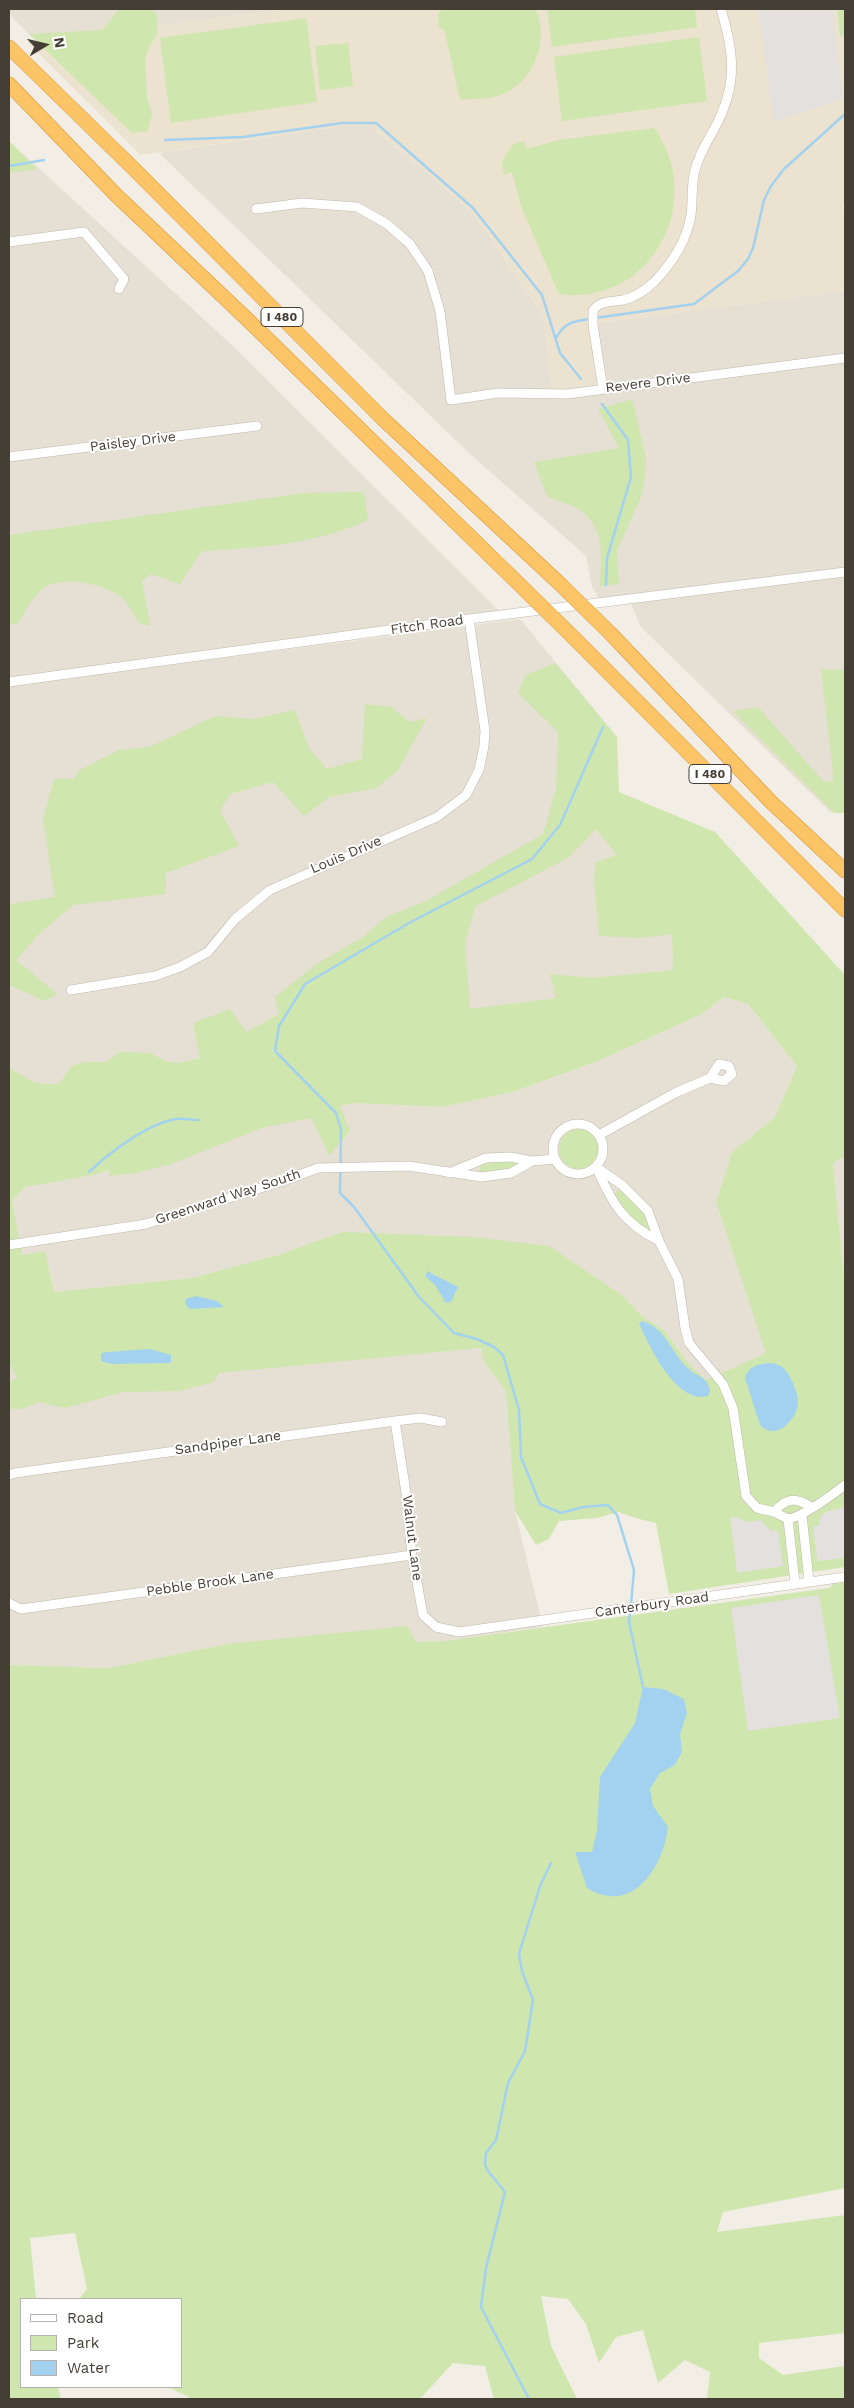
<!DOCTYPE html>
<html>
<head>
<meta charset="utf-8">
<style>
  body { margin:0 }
  #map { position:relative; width:854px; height:2408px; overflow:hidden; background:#f2eee5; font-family:"Work Sans",sans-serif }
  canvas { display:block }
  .frame { position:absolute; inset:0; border:10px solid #453e35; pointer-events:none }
  .legend { position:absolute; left:20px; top:2298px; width:162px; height:90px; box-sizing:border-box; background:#fff; border:1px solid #b5b2ae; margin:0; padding:6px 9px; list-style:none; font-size:15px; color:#453e35 }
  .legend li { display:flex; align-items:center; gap:10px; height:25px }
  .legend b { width:25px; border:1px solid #b5b2ae }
  .north { position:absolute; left:20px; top:20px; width:50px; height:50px; -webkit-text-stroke:4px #fff; paint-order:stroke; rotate:81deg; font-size:14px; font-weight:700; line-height:20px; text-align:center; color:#453e35 }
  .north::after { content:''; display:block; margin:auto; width:18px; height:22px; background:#453e35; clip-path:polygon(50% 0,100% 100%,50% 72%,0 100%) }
</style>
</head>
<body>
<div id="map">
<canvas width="854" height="2408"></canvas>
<div class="frame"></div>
<ul class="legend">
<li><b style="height:6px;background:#fff"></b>Road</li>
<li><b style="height:14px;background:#cfe6ae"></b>Park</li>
<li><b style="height:14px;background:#a2d2ef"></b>Water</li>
</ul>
<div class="north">N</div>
</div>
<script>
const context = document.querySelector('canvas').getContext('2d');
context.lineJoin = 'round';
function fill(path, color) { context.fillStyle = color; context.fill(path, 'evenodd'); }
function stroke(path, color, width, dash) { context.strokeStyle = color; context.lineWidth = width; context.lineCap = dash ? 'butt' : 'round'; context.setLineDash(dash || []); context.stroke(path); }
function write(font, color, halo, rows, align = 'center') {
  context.font = font + ' "Work Sans",sans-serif'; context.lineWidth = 4; context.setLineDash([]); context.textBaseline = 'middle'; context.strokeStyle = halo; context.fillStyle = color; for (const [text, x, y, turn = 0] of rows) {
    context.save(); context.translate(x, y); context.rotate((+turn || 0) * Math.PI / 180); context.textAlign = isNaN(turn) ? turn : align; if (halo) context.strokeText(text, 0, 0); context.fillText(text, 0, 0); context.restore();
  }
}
fill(new Path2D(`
  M9 9H287L36 41 9 14Z
  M342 126H369L431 176 476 217 543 316 552 389 614 383 605 372 597 323 845 291V813L830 812 641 627 628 596 600 601 592 587 586 556 469 453 159 153Z
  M9 141 233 346 498 610 472 616 9 679Z
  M520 619 617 737 618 792 676 932 683 981 310 1031 10 1104 9 1109V686Z
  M724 997 748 1004 797 1066 775 1117 732 1152 716 1202 767 1353 706 1380 687 1362 665 1331 642 1316 623 1296 342 1232 278 1255 192 1278 54 1292 45 1251 22 1255 12 1200 24 1187 94 1175 191 1142 282 1116 354 1103 442 1107 513 1092 598 1061 700 1015Z
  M845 1156V1289L833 1163Z
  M481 1348 484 1362 506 1391 515 1511 543 1627 445 1641 416 1642 227 1644 109 1668 9 1665V1362L17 1377 276 1366Z`), '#e6dfd3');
fill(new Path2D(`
  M287 9H845V204L843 205 845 223V291L597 323 605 372 614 383 552 389 543 316 476 217 431 176 369 126H342L141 155 27 42Z`), '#ebe2cf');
fill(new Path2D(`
  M119 9H151L157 15 158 33 150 45 145 58 147 98 152 114 148 131 132 133 29 34 102 30Z
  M442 9H535C549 35 537 73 512 89 497 99 478 100 460 99L444 29 439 28 438 14Z
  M547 9H695L697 27 552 47Z
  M837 9H845V35L840 36Z
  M306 18 317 102 171 123 160 38Z
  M699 37 707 101 562 121 554 57Z
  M348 43 353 86 320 90 315 46Z
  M654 128C707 201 651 307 559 294L521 206 512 172 504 175 502 163 512 145 524 141 526 149 559 140Z
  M9 141 37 169 9 173Z
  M632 399 646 459 645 475 642 495 617 550 619 584 600 586C601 558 606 528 580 510 570 504 557 501 547 496L534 462 619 448 598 409Z
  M364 492 368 520C317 544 258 548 202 551L180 584 151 574 142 581 150 626 140 623C134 616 129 604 122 598 107 584 63 576 45 587 33 595 24 613 17 625L9 624V535L303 493Z
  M555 663 617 737 619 792 715 832 845 975V1156L833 1163 845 1289V1567L669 1594 656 1523 635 1518 619 1512 597 1518 559 1521 549 1539 536 1545 515 1511 506 1391 484 1362 481 1348 218 1373 214 1382 179 1391 123 1392 65 1408 39 1402 22 1409H9V1383L17 1377 9 1362V1068L35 1083 59 1084 72 1066 84 1062H106L120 1052 150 1053 165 1061 178 1063 200 1058 193 1023 230 1009 246 1032 279 1014 275 997 318 963 363 937 386 917 426 901 543 834 556 789 558 732 518 693 526 675ZM596 829 617 855 596 862 594 881 599 936 640 938 672 934 673 970 592 978 550 974 556 998 470 1009 465 942 476 906 568 858ZM724 997 748 1004 797 1066 775 1117 732 1152 716 1202 766 1353 706 1380 687 1362 665 1331 642 1316 623 1296 549 1246 473 1237 342 1232 278 1255 192 1278 54 1292 45 1251 22 1255 12 1200 25 1187 94 1175 109 1170V1176L135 1173 168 1165 265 1127 312 1118 329 1156 350 1131 340 1106 354 1103 442 1107 513 1092 598 1061 700 1015Z
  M821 669 845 670V813H834L733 711 758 707 823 781 834 782Z
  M365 704 392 707 409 722 427 718 398 770 376 788 329 797 304 816 273 782 230 794 220 811 239 846 166 873V894L73 905 39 934 16 960 57 994 45 1001 9 985V904L55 897 43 819 54 779H74L78 771 119 750 149 747 215 716 253 719 295 710 309 749 327 769 362 759Z
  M559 1149a20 20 0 1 1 40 0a20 20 0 1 1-40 0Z
  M499 1160 523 1162 510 1170 483 1173 480 1171V1163Z
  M619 1189H623L643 1212 652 1231 649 1232 631 1219 613 1196Z
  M845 1582V2188L723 2212 717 2232 845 2215V2333L759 2343V2358L783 2375 845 2366V2399H707L710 2372 685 2360 658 2383 643 2330 616 2337 599 2363 586 2324 568 2299 541 2296 551 2346 577 2399H494L485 2366 453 2363 420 2399H189V2397L168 2387H181V2299H79L87 2289 75 2233 30 2238 36 2299H21V2387H58L61 2399H9V1665L109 1668 227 1644 407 1626 416 1642 445 1641 829 1588 834 1583Z`), '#cfe6ae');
fill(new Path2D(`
  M758 9H832L843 99 774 122Z
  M845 1507V1558L817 1561 813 1526 820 1525 819 1519 825 1512Z
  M737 1517 747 1522 761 1520 771 1531 778 1530 783 1566 737 1573 730 1518Z
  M819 1595 840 1718 748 1731 731 1608Z`), '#e3e0dd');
fill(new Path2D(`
  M427 1271 458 1287 451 1302 446 1303 435 1285 426 1277Z
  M196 1296 217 1301 224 1307 190 1309 185 1304 186 1299Z
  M642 1321C669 1330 671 1355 690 1370 699 1377 708 1378 710 1391L708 1396C678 1405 651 1350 641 1328L639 1323Z
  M150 1349 171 1355V1363L111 1364 101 1361V1353L108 1352Z
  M770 1363C782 1364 787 1370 792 1381 795 1388 798 1395 798 1403 797 1419 777 1441 761 1426 758 1422 749 1387 745 1379 748 1366 758 1364 770 1363Z
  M643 1687 663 1689 684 1699 687 1713 680 1734 682 1752 675 1765 660 1773 650 1789 653 1806 668 1827C663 1868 632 1916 587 1888L575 1852H592L597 1830 600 1777 635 1723Z`), '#a2d2ef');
stroke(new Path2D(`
  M165 140 243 137 342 123H376L473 208 542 295 560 353 581 379
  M9 166 44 160
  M595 318 694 304 738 271 748 259 753 248 764 200 771 186 784 169 845 114
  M556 338C564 323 573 321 590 319
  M602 404 628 440 631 477 607 558 606 585
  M603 727 560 825 532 859 409 923 305 984 279 1026 275 1051 336 1113 341 1129 340 1193 354 1207 419 1297 454 1333 477 1339 494 1347 503 1355 519 1410 521 1457 540 1504 561 1513 583 1507 608 1505 617 1515 634 1570 631 1605
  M89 1172C110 1152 147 1124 176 1119 183 1118 192 1120 199 1120
  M630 1611 629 1622 643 1687
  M529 2399 481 2307 486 2268 505 2192 488 2171 485 2165 486 2153 496 2140 508 2083 525 2051 533 2000 522 1971 519 1954 540 1886 551 1863`), '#a2d2ef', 2.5);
const minor = new Path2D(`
  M256 209 302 203 357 207 387 224 410 244 428 271 440 311 451 400 498 393 567 394 845 358
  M9 242 84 232 124 279 119 289
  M603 389 593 325V311C599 300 613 302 623 300 636 297 646 290 655 281 673 262 687 240 691 215 693 200 691 185 695 170 700 150 713 134 721 115 738 78 732 46 721 9
  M9 457 257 426
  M9 682 469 619 845 572
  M71 990 155 976 180 967 208 952 235 919 270 890 437 817 466 795 479 770 484 746 485 731 469 619
  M553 1149a25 25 0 1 1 50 0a25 25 0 1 1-50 0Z
  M599 1135 675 1093 710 1078 724 1081 732 1074 729 1066 719 1064 710 1078
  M596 1167 622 1185 648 1211 659 1241 678 1279 685 1328 689 1343 723 1384 733 1408 746 1496 757 1508 774 1512 788 1519C802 1517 832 1495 845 1485
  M596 1167C612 1203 623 1223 659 1241
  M449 1173 486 1158 510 1157 532 1161 555 1159
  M9 1245 146 1224 286 1180 318 1168 408 1166 482 1177 511 1173 532 1161
  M395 1421 406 1493 412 1555 423 1615 436 1627 459 1632 845 1577
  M9 1475 15 1473 395 1421 421 1418 442 1422
  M774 1512C786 1498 795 1497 810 1506
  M802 1515 809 1581
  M788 1519 795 1583
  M9 1603 21 1609 412 1555`);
const highway = new Path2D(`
  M9 47 134 169 383 419 559 583
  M9 84 116 195 249 321 524 589
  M611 634 771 802 845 871
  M575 639 845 910`);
stroke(minor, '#c0b8ab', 10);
stroke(highway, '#da9837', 15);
stroke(minor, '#fff', 9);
stroke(highway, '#fbc467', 14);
const highwayBridge = new Path2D(`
  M559 583 611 634
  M524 589 575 639`);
stroke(highwayBridge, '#da9837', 15, []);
stroke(highwayBridge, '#fbc467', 14);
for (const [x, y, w] of [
  [282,317,42],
  [710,774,42]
]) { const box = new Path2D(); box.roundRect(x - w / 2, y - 9.5, w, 19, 4); context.fillStyle = '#fff'; context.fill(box); stroke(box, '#453e35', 1); }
write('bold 12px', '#453e35', null, [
  ["I 480",282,317],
  ["I 480",710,774]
]);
write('14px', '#453e35', '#fff', [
  ["Revere Drive",648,383,-7],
  ["Paisley Drive",133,442,-7],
  ["Fitch Road",427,625,-8],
  ["Louis Drive",346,855,-23],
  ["Greenward Way South",228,1197,-18],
  ["Sandpiper Lane",228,1443,-8],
  ["Walnut Lane",412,1538,83],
  ["Pebble Brook Lane",210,1583,-8],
  ["Canterbury Road",652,1605,-8]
]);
</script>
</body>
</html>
